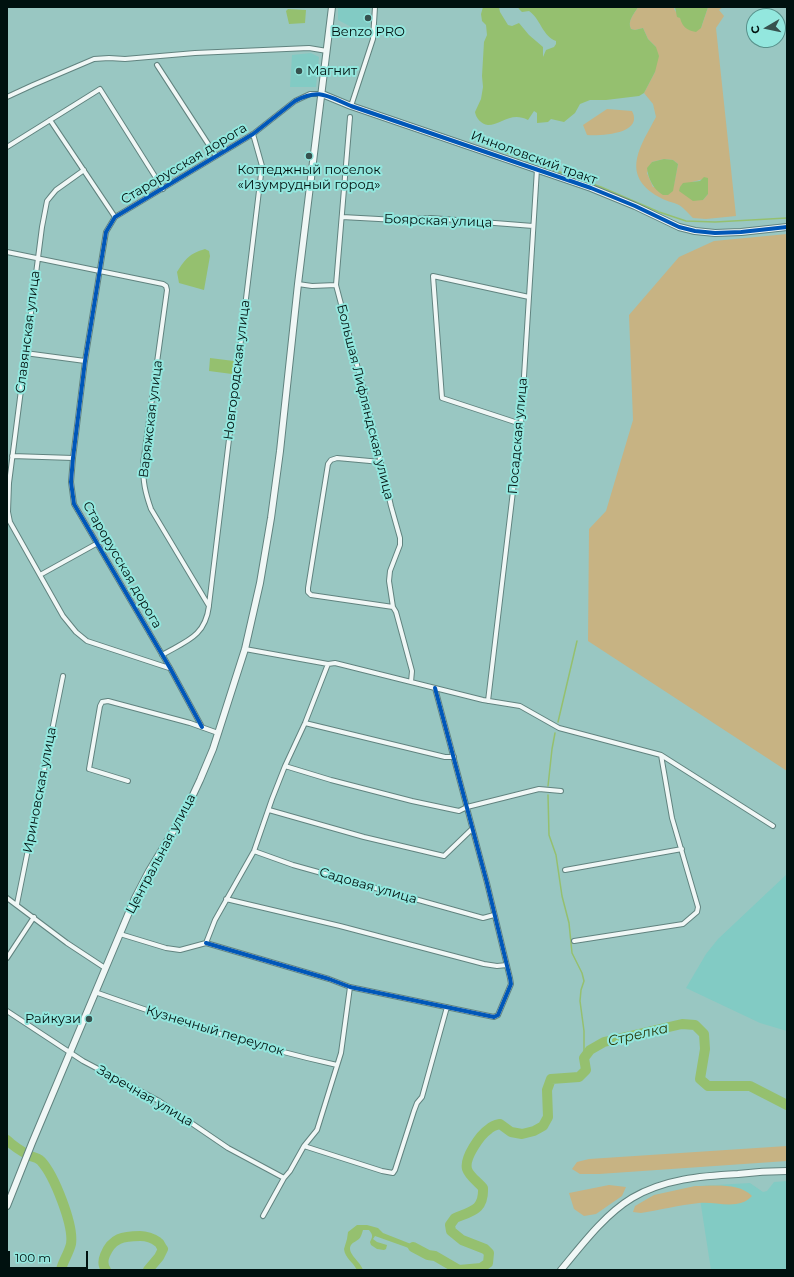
<!DOCTYPE html>
<html>
<head>
<meta charset="utf-8">
<style>
  body { margin:0 }
  #map { position:relative; width:794px; height:1277px; overflow:hidden; background:#99c7c2; font-family:Montserrat,sans-serif }
  canvas { display:block }
  .frame { position:absolute; inset:0; border:8px solid #00110f; pointer-events:none }
  .north { position:absolute; left:746px; top:8px; width:40px; height:40px; box-sizing:border-box; background:#93e7de; border:1px solid #58918b; border-radius:50%; rotate:261deg; font-size:11px; font-weight:700; line-height:16px; text-align:center; color:#00110f }
  .north::after { content:''; display:block; margin:auto; width:14px; height:18px; background:#36514e; clip-path:polygon(50% 0,100% 100%,50% 72%,0 100%) }
  .scale { position:absolute; left:8px; top:1251px; width:80px; height:18px; box-sizing:border-box; border:2px solid #00110f; border-top:0; padding-left:5px; font-size:12px; line-height:14px; white-space:nowrap; color:#00110f; -webkit-text-stroke:3px #93e7de; paint-order:stroke }
</style>
</head>
<body>
<div id="map">
<canvas width="794" height="1277"></canvas>
<div class="frame"></div>
<div class="north">С</div>
<div class="scale">100 m</div>
</div>
<script>
const context = document.querySelector('canvas').getContext('2d');
context.lineJoin = 'round';
function fill(path, color) { context.fillStyle = color; context.fill(path, 'evenodd'); }
function stroke(path, color, width, dash) { context.strokeStyle = color; context.lineWidth = width; context.lineCap = dash ? 'butt' : 'round'; context.setLineDash(dash || []); context.stroke(path); }
function write(font, color, halo, rows, align = 'center') {
  context.font = font + ' Montserrat,sans-serif'; context.lineWidth = 4; context.setLineDash([]); context.textBaseline = 'middle'; context.strokeStyle = halo; context.fillStyle = color; for (const [text, x, y, turn = 0] of rows) {
    context.save(); context.translate(x, y); context.rotate((+turn || 0) * Math.PI / 180); context.textAlign = isNaN(turn) ? turn : align; if (halo) context.strokeText(text, 0, 0); context.fillText(text, 0, 0); context.restore();
  }
}
fill(new Path2D(`
  M338 7H370V32L363 33 338 20Z
  M311 53 319 57 316 87H290L292 55Z
  M787 874V1031L760 1023 686 988 706 954 718 939Z
  M787 1181V1270H711L698 1186 750 1183 763 1192 767 1191 774 1182Z`), '#82cbc4');
fill(new Path2D(`
  M638 7H675L674 9 680 18 701 28 708 7H723L719 10 724 16 716 28 736 216 706 219 693 218C689 214 684 208 679 205 673 202 665 201 659 197 620 175 640 147 656 117L653 104 644 93 655 72 656 47 648 39 643 28 635 30 631 29C627 21 634 14 638 7ZM664 159 673 160 678 164 674 184 653 187 647 173 652 162ZM708 178V194L703 200H698L692 182Z
  M607 109 632 111C644 134 601 136 587 135L583 125Z
  M787 234V771L588 641 589 529 606 511 633 420 629 315 679 257 714 241Z
  M787 1146V1161L599 1174H580L572 1169 577 1162 589 1159Z
  M609 1185 626 1187 622 1196 596 1214 584 1216 574 1209 569 1193Z
  M695 1186C712 1186 739 1182 752 1196 738 1211 716 1201 699 1203 679 1205 660 1210 641 1213L633 1212 635 1206 654 1195Z`), '#c7b383');
fill(new Path2D(`
  M483 7H499L500 12 508 25 512 26 519 23 529 35 543 47V57L546 50 554 47 556 44V41C543 37 540 18 529 11L522 12 519 9 518 7H638C634 14 627 21 631 29L635 30 643 28 648 39 656 47 659 56 655 72 644 93 639 96 606 100H590L580 104 575 113 564 122 551 119 548 122 537 123V113L534 111 528 120C511 111 501 125 488 125 481 124 476 118 475 112L481 99 483 87 482 76 484 42 487 35 486 25 482 21 481 14Z
  M675 7H708L701 28 696 32C687 30 683 28 680 18L677 17Z
  M288 9 306 10 305 23 289 24 286 11Z
  M664 159 673 160 678 164 673 191 668 195H663C654 190 648 179 647 168L652 162Z
  M704 177 708 178V194L703 200 693 201 679 191 680 187 683 183 700 181Z
  M205 249 209 251 210 256 204 290 179 283 177 272C186 258 189 254 205 249Z
  M210 358 234 361 232 374 209 371Z
  M357 1225H367L378 1228 383 1233 411 1244 425 1251 424 1256 406 1247 375 1236 373 1239 377 1242 387 1245 386 1249 384 1250 377 1249 371 1245 370 1242C373 1236 373 1235 369 1230H363C362 1233 361 1237 359 1239 357 1241 353 1242 351 1245 346 1253 361 1262 363 1270H357C353 1262 345 1258 344 1249L347 1239 348 1232Z`), '#95c06f');
stroke(new Path2D(`
  M485 145 601 187 659 212 686 221 715 222 787 218
  M558 722 577 641
  M548 786 552 749 555 733
  M548 795 549 835 556 855 562 896 569 923 572 953 582 973 584 981 581 990 580 1001 584 1031V1058`), '#95c06f', 1.5);
stroke(new Path2D(`
  M7 1140C14 1147 21 1151 30 1156 33 1157 38 1158 41 1161 54 1175 74 1225 71 1244 69 1253 62 1263 61 1270
  M413 1247 428 1255 435 1256 459 1270 481 1268 488 1263 489 1253 485 1249 462 1240 451 1231 450 1225 455 1218C472 1211 484 1210 483 1188 478 1182 469 1176 467 1169 464 1158 480 1135 489 1129 492 1126 495 1125 500 1124L511 1132 522 1134 534 1131 543 1126 548 1117 547 1090 551 1079 579 1077 586 1070 584 1058 590 1050 604 1042 682 1024 695 1025 704 1034 705 1049 700 1079 708 1086H750L787 1105
  M106 1270C103 1266 103 1260 105 1255 112 1238 123 1236 140 1236 145 1236 153 1238 158 1242 160 1243 161 1247 163 1249L159 1257 148 1270`), '#95c06f', 10);
const street = new Path2D(`
  M157 65 216 156
  M7 97 33 85 94 59 109 58 125 59 195 53 309 48 327 51
  M351 106 373 39 375 7
  M350 117 336 285 366 399 391 506 400 538V545L390 571 389 581 393 607 396 612 412 671 411 682
  M50 120 115 217
  M7 147 100 89 163 189
  M84 170 56 190 51 196 47 201 42 227 9 483 8 512 10 522 63 616 76 632 87 641 169 668
  M342 217 397 220 431 218 533 226
  M7 252 163 284 166 286 167 290 143 464C143 482 145 492 151 509L209 606C205 637 186 641 162 655
  M298 284 312 286 336 285
  M25 353 85 361
  M521 424 442 398 433 276 529 297
  M12 456 73 458
  M381 462 337 458 331 460 328 464 308 588V592L311 595 393 607
  M40 575 96 544
  M209 605 262 166 253 134
  M245 649 328 664 335 663 483 700 520 706 559 728 661 755 773 826
  M488 701 521 424 537 169
  M305 723 445 757H454
  M202 727 170 668 74 504 71 482 73 458 85 361 106 232 115 217 253 134 295 101 310 94H322
  M285 766 331 780 412 801 459 811 467 807 539 789 561 791
  M128 781 89 769 100 706 102 702 108 701 190 723 218 733
  M269 810 364 837 444 856 472 829
  M254 851 293 865 483 918 494 915
  M565 870 682 849
  M7 898 67 943 105 968
  M226 899 340 926 484 964 497 966 507 965
  M17 904 63 676
  M120 934 166 948 180 950 206 943 215 920 254 851 272 799 285 766 305 723 328 664
  M574 941 683 924 697 912 698 907 672 818 661 755
  M206 943 329 979 350 987 494 1017 498 1015 511 984 510 978 487 883 435 688
  M7 958 34 917
  M95 992C174 1020 255 1047 337 1065
  M7 1011 83 1061 159 1101 228 1148 284 1178
  M304 1146 382 1171 393 1173 395 1170 414 1111 417 1103 422 1097 447 1007
  M263 1216 284 1178 290 1171 304 1146 317 1130 341 1053 350 987`);
const secondary = new Path2D(`
  M322 94 351 106 591 188 635 206 679 227 695 231 715 233 741 232 787 227
  M7 1206 32 1143 135 898 149 871 186 810 200 780 213 749 245 649 260 583 271 518 280 451 298 284 332 7
  M561 1270C581 1246 604 1215 632 1198 664 1179 701 1176 738 1174 754 1172 771 1171 787 1171`);
stroke(street, '#61837f', 6);
stroke(secondary, '#61837f', 8);
stroke(street, '#f0f7f6', 4);
stroke(secondary, '#f0f7f6', 6);
stroke(new Path2D(`
  M202 727 170 668 74 504 71 482 73 458 85 361 106 232 115 217 253 134 295 101C319 88 327 96 351 106L591 188 635 206 679 227 695 231 715 233 741 232 787 227
  M206 943 329 979 350 987 494 1017 498 1015 511 984 510 978 487 883 435 688`), '#0057b8', 4);
for (const [x, y, r, color] of [
  [368,18,4,"#36514e"],
  [299,71,4,"#36514e"],
  [309,156,4,"#36514e"],
  [89,1019,4,"#36514e"]
]) { const dot = new Path2D(); dot.arc(x, y, r, 0, 2 * Math.PI); context.fillStyle = color; context.fill(dot); stroke(dot, '#93e7de', 1.5); }
write('13px', '#00110f', '#93e7de', [
  ["Benzo PRO",368,32],
  ["Магнит",307,71,"left"],
  ["Коттеджный поселок",309,170],
  ["«Изумрудный город»",309,185],
  ["Райкузи",81,1019,"right"]
]);
write('13px', '#00110f', '#93e7de', [
  ["Инноловский тракт",534,158,20],
  ["Старорусская дорога",184,164,-31],
  ["Боярская улица",438,221,2],
  ["Славянская улица",28,332,-83],
  ["Новгородская улица",237,370,-83],
  ["Большая Лифляндская улица",365,402,76],
  ["Варяжская улица",151,419,-83],
  ["Посадская улица",518,436,-85],
  ["Старорусская дорога",122,565,60],
  ["Ириновская улица",40,790,-79],
  ["Центральная улица",161,854,-62],
  ["Садовая улица",368,886,16],
  ["Кузнечный переулок",215,1031,17],
  ["Заречная улица",145,1096,30]
]);
write('italic 14px', '#283809', '#93e7de', [
  ["Стрелка",638,1035,-13]
]);
</script>
</body>
</html>
